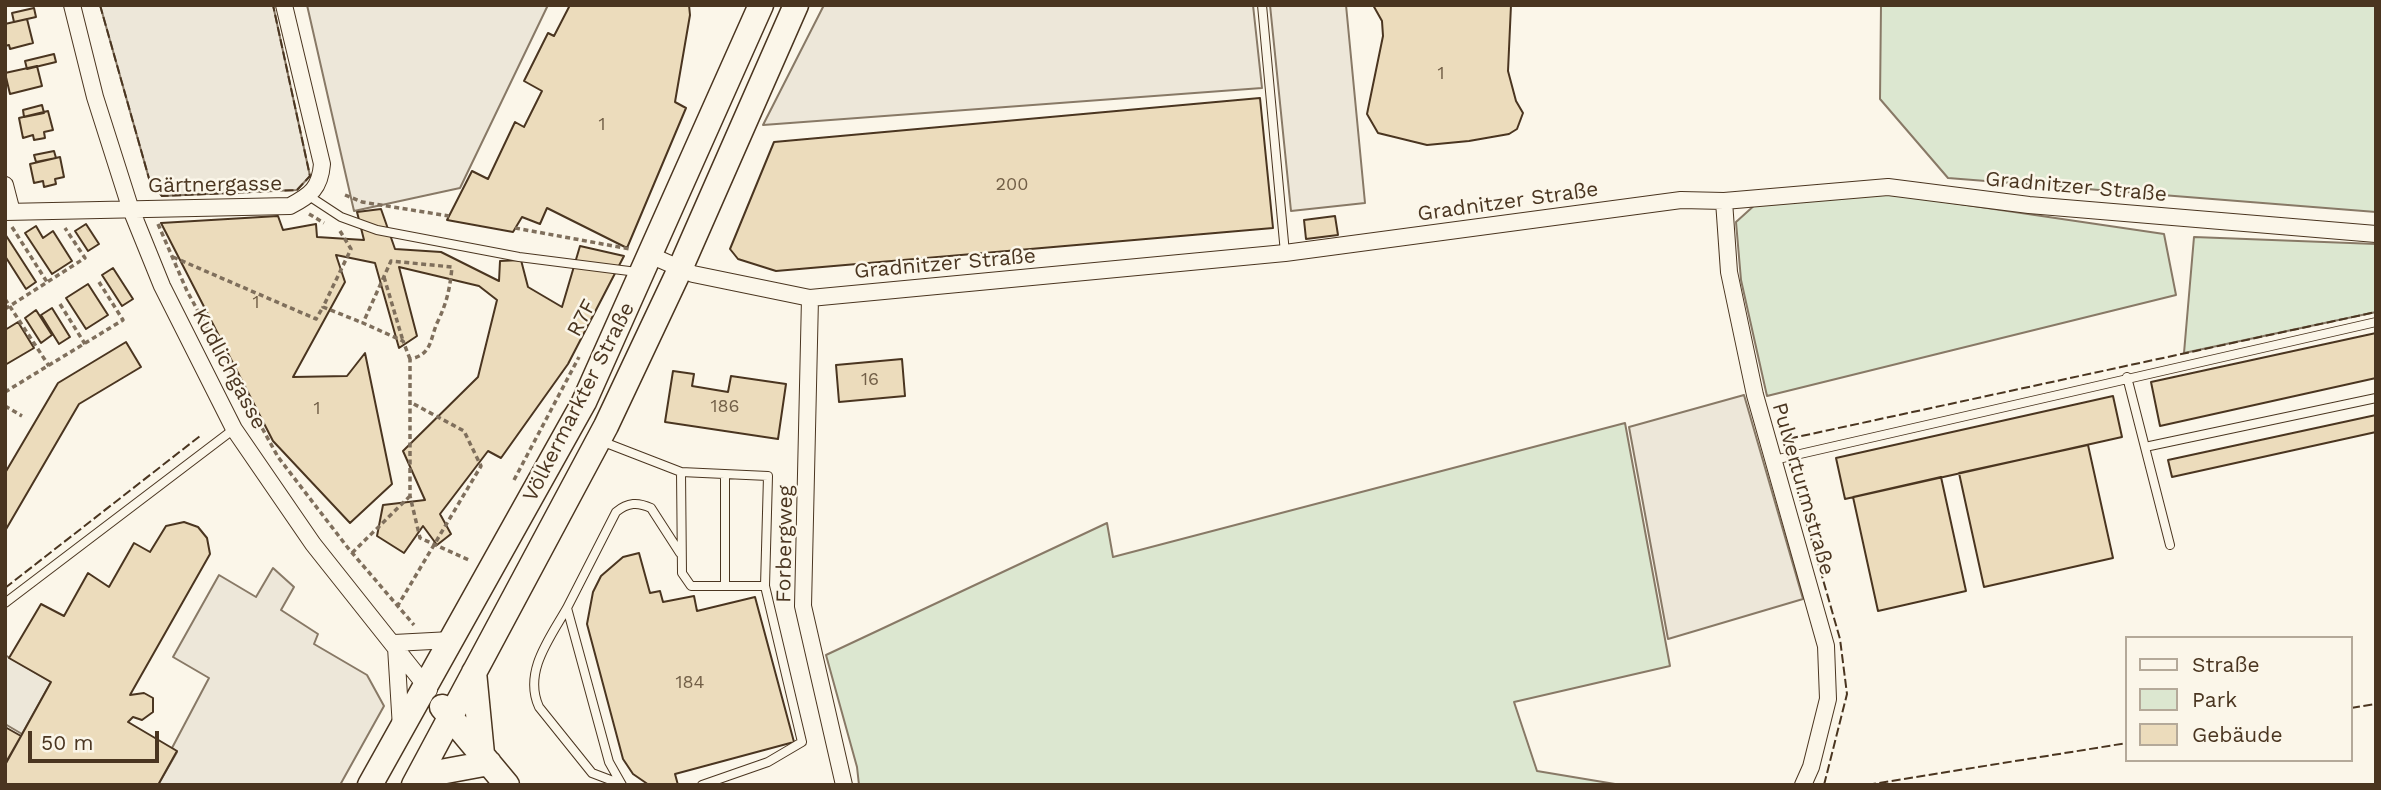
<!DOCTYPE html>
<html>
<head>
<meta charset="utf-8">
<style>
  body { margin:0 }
  #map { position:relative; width:2381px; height:790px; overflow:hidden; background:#fbf6e9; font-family:"Work Sans",sans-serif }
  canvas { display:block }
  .frame { position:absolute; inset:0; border:7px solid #4a3520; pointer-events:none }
  .legend { position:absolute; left:2125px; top:636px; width:228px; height:126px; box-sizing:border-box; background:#fbf6e9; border:2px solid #b4a999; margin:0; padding:9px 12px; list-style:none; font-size:21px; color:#4a3520 }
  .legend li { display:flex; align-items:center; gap:14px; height:35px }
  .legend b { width:35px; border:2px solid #b4a999 }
  .scale { position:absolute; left:28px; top:731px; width:131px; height:32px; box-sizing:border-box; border:4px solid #4a3520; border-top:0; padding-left:9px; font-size:21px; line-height:24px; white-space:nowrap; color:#4a3520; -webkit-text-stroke:5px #fbf6e9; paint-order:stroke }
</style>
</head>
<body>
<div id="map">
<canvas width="2381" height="790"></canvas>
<div class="frame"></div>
<ul class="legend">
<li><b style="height:9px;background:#fbf6e9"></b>Straße</li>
<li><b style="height:19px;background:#dce7d0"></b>Park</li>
<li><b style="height:19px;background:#ecdcbc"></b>Gebäude</li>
</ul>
<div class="scale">50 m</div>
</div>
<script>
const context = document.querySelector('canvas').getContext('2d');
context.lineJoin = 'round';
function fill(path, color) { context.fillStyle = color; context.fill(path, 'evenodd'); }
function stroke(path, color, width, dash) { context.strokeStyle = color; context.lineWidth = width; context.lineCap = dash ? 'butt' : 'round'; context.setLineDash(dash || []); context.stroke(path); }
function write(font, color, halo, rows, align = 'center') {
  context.font = font + ' "Work Sans",sans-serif'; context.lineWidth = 5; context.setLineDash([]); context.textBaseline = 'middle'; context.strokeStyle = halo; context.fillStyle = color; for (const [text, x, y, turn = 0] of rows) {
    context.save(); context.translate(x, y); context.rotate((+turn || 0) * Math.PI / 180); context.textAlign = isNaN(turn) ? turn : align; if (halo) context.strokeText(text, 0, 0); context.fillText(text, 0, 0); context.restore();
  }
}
const green = new Path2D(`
  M1881 5H2376V212L1948 178 1880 99Z
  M1892 194 2164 234 2176 295 1767 396 1741 280 1736 222 1757 203Z
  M2194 237 2376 244V312L2184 353Z
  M1625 423 1670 666 1514 702 1537 771 1621 785H859L857 767 826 655 1107 523 1113 557Z`);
fill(green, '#dce7d0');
stroke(green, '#887966', 2);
const parking = new Path2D(`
  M100 5H273L310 176 297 190 162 196 150 182Z
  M307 5H548L460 188 354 211Z
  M824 5H1253L1262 88 763 125Z
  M1270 5H1346L1365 203 1291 211Z
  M1744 395 1803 599 1668 639 1629 427Z
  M273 568 294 587 281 610 318 634 314 644 367 675 384 706 340 785H158L177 752 172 748 209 678 173 657 219 575 256 597Z
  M5 655 51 682 22 734 5 724Z`);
fill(parking, '#ede7d9');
stroke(parking, '#887966', 2);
const building = new Path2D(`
  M570 5H689L690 15 675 102 686 108 627 248 547 208 540 224 522 217 513 232 447 220 472 171 488 179 515 122 524 127 542 91 524 81 548 33 554 36Z
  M1373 5H1511L1508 71 1516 101 1523 113 1517 129 1509 134 1469 141 1427 145 1378 133 1367 114 1383 36 1382 21Z
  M34 8 36 17 14 22 12 13Z
  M27 19 33 43 10 49 9 45 5 46V24Z
  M54 54 56 62 27 69 25 61Z
  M37 66 42 86 10 94 5 73Z
  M1260 98 1273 228 776 271 738 259 730 249 774 142Z
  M42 105 44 113 24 117 23 110Z
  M48 111 53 130 44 132 45 138 34 140 33 135 23 138 19 118Z
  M54 151 56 158 36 162 34 155Z
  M60 157 64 177 55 179 56 184 44 187 43 181 34 183 30 164Z
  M381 209 395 249 441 252 499 281 500 261 521 260 528 287 562 307 580 246 624 256 568 364 501 458 488 451 440 514 451 534 437 545 423 526 404 553 377 536 383 505 425 500 403 451 478 377 497 300 479 286 399 267 417 336 399 348 375 263 336 255 345 282 293 377 347 376 365 353 392 484 350 523 273 441 161 223 278 216 283 230 316 224 317 237 364 240 357 212Z
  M1335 216 1338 235 1306 239 1304 220Z
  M86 224 99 244 88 251 75 231Z
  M36 226 43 238 53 231 72 261 52 274 25 233Z
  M5 234 36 282 26 289 5 256Z
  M113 268 133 299 122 306 102 275Z
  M88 284 108 315 86 329 66 298Z
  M52 308 70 337 59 344 41 315Z
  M36 310 52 335 41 343 25 318Z
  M18 322 34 348 5 365V330Z
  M2376 333V378L2160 426 2151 382Z
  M126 342 141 367 79 404 5 531V473L58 383Z
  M902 359 905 396 839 402 836 365Z
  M673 371 694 374 692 386 728 392 731 376 786 384 778 439 665 422Z
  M2113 396 2122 437 1845 499 1836 458Z
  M2376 415V432L2172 477 2168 460Z
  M2088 445 2113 558 1984 587 1959 473Z
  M1941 477 1966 591 1878 611 1853 497Z
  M184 522 198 527 207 538 210 554 130 695 144 693 153 698V712L142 720 133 717 128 722 177 751 158 785H5V765L51 682 9 658 41 604 64 616 88 573 109 587 134 543 150 552 166 526Z
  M639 553 650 593 660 591 663 602 694 596 697 611 755 597 794 742 675 774 678 785H649L633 774 623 759 587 624 593 592 601 576 623 557Z
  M5 727 21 736 5 764Z`);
fill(building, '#ecdcbc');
stroke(building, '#4a3520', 2);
const service = new Path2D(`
  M1262 5 1285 253
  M309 196 341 217 377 230 519 257 637 272
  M2127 377 2170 545
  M601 441 681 472 768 476 765 586 802 742 768 762 702 785
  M2145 447 2376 398
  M1774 460 2376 322
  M681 472 682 573 691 586H765
  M725 586V475
  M5 603 234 429
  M567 608C550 638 523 672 539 707L592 773 621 784
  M622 785 609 762 567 608 616 512C628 502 638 502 651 508L680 553`);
const minor = new Path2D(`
  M72 5 95 97 130 207 162 286 234 429 313 544 429 690
  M5 185 12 212
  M1724 201 1729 272 1755 395 1826 646 1828 699 1811 767 1803 785
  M5 212 290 206C311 195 320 188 322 164L284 5
  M652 256 693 274 810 298 1285 253 1681 200 1724 201 1888 187 2029 205 2376 234
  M810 298 803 606 844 785
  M394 643 451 640
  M396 647 401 728`);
const primary = new Path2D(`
  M474 672 482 754
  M442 707 507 785
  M419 776 489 763
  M370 785 584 402 761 5
  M414 785 606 426 680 269 796 5`);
stroke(service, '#4a3520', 10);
stroke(minor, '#4a3520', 18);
stroke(primary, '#4a3520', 27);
stroke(new Path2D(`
  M345 195 362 202 449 216
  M309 214 324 223
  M158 224 187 291 278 457 348 548 414 625
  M12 227 47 282
  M515 228 630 249
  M340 231 351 249 323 307 363 323
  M173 257 316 319 323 307
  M384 277 403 341
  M5 299 49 366
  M60 304 85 344
  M5 309 85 258 65 228
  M410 359 403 341 363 323 391 261 452 267C450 288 447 302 438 321 430 337 433 355 410 359V496L420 538 471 561
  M5 392 123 320 99 282
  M5 406 22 416
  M514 480 579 357
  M352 553 410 496
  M397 607 481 466 464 431 410 402`), '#7f6f5c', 3.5, [5, 3.5]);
stroke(service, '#fbf6e9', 8);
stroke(minor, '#fbf6e9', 16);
stroke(primary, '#fbf6e9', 24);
stroke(new Path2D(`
  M100 5 150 182 162 196 297 190 310 176 273 5
  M5 588 200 436
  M2351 708 2376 704
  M1824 785 1847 694 1840 639 1783 440 2376 312
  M1867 785 2127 743`), '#4a3520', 2, [9, 3.5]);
write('18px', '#725f47', null, [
  ["1",1441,74],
  ["1",602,125],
  ["200",1012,185],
  ["1",256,303],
  ["16",870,380],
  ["186",725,407],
  ["1",317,409],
  ["184",690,683]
]);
write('21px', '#4a3520', '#fbf6e9', [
  ["Gärtnergasse",215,185,-1],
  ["Gradnitzer Straße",2076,187,5],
  ["Gradnitzer Straße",1508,202,-8],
  ["Gradnitzer Straße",945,264,-5],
  ["R7F",582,318,-62],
  ["Kudlichgasse",229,369,62],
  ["Völkermarkter Straße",579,402,-63],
  ["Pulverturmstraße",1803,489,74],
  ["Forbergweg",785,544,-89]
]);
</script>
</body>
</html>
